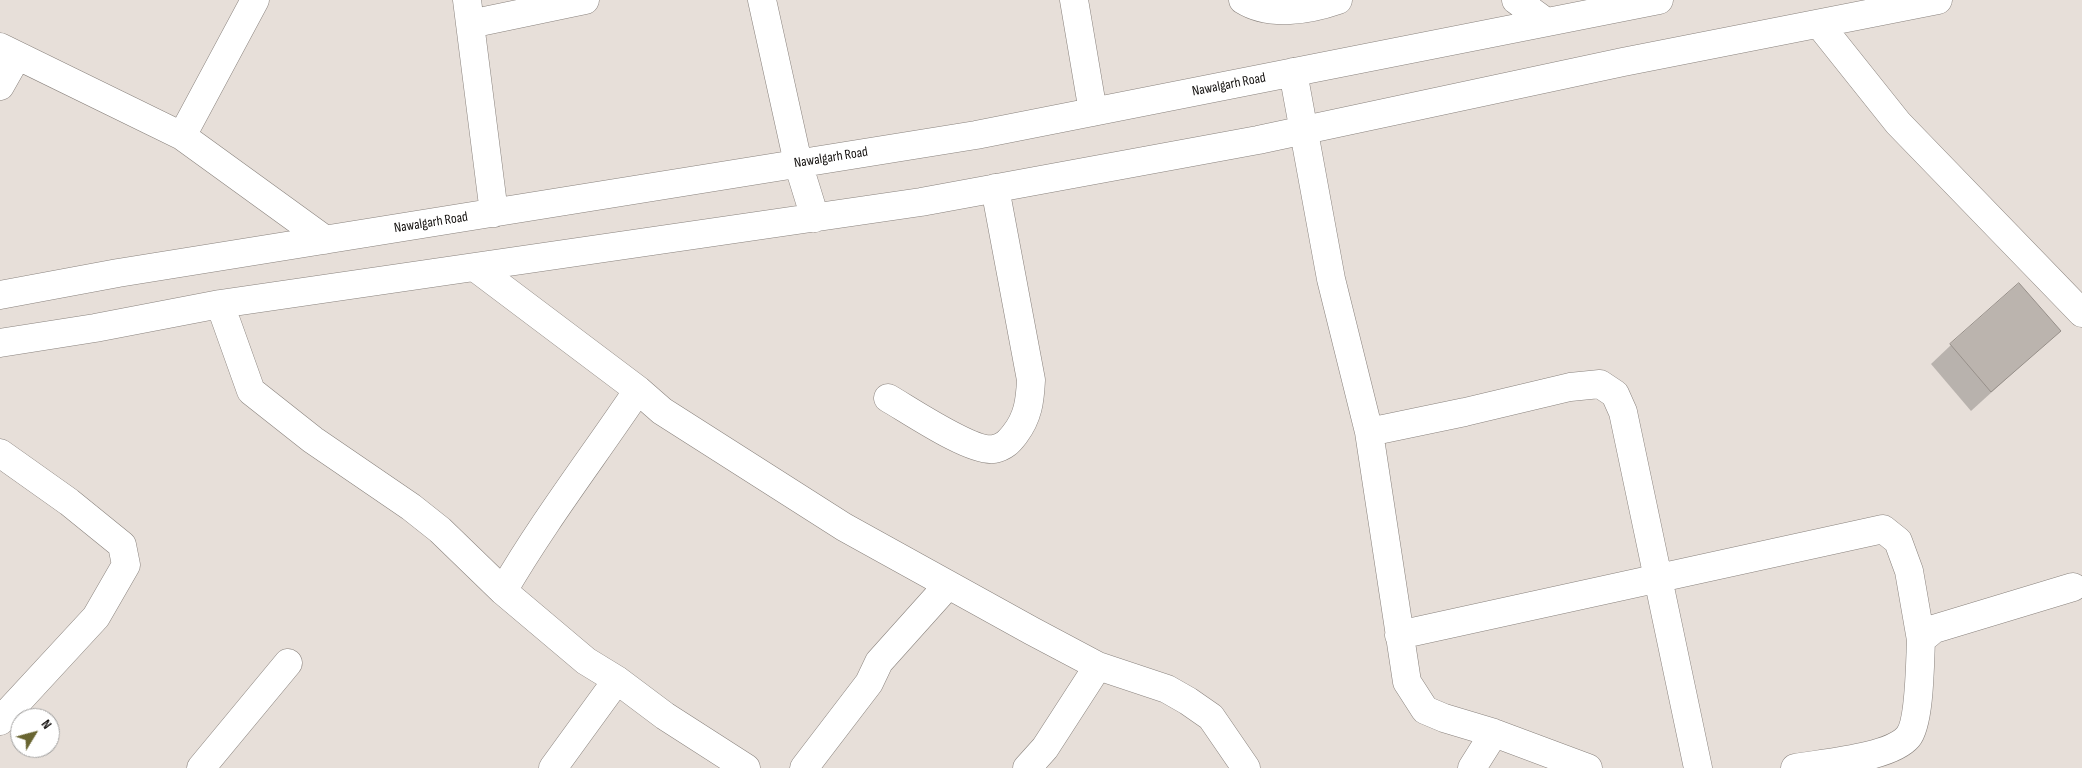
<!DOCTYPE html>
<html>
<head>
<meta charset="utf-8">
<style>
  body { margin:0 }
  #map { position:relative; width:2082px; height:768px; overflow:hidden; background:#e7dfd9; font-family:"Sofia Sans Condensed",sans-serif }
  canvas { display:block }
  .north { position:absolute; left:10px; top:708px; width:50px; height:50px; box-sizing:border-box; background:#fff; border:1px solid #a09f9e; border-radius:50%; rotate:53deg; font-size:14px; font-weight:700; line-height:20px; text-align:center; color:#120f0d }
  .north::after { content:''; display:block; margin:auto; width:18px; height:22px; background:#696531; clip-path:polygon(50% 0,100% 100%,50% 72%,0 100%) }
</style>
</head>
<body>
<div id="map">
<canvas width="2082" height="768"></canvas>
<div class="north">N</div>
</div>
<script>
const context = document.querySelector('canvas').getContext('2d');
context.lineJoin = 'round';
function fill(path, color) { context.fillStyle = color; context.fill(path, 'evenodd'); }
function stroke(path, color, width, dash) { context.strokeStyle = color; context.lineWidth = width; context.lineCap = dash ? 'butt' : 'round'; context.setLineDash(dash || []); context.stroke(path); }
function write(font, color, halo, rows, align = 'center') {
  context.font = font + ' "Sofia Sans Condensed",sans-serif'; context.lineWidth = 4; context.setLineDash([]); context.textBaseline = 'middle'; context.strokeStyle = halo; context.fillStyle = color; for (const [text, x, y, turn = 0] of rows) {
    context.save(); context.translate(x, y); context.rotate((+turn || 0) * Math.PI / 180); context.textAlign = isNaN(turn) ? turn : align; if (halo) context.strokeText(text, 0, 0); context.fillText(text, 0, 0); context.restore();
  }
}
fill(new Path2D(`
  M2059 331 1971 411 1931 364 1951 345Z`), '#0003');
const building = new Path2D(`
  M2019 283 2061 331 1991 392 1950 344Z`);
fill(building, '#bbb4ae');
stroke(building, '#968f89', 1);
const minor = new Path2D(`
  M467 0 494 213
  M762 0 798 163 815 218
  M1074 0 1093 112
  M1243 0C1270 17 1309 10 1338 0
  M1516 0 1546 22
  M470 24 585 0
  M1819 24 1898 123 2082 313
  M0 47 182 136 320 236 324 240
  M1293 72 1331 279 1369 432 1407 682 1425 710 1444 718 1494 733 1588 768
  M0 86 17 56
  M182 136 255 0
  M476 268 638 390 662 411 844 527 1032 631 1098 666 1167 689 1188 701 1211 717 1246 768
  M0 295 118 273 976 135 1659 0
  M220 304 251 391 313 440 411 507 440 530 503 591 586 661 617 680 665 716 746 768
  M0 343 95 328 220 304 921 202 1258 140 1623 62 1938 0
  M888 398C909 410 972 453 994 449 1004 447 1009 442 1015 434 1028 417 1030 401 1031 380L995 188
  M1369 432 1465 412 1570 387 1600 384 1615 394 1623 412 1698 768
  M0 453 69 502 122 545 126 565 96 617 0 721
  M503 591C543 522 593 457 638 390
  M1399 635 1883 529 1898 541 1909 571 1921 640
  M201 768 288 663
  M553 768 617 680
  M804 768 869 683 879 662 948 585
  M1027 768 1045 748 1098 666
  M1472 768 1494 733
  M1795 768C1823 763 1890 758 1908 737 1920 723 1920 660 1921 640L1934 629 2073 587`);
stroke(minor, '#89827d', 29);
stroke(minor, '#fff', 28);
write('14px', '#120f0d', '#fff', [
  ["Nawalgarh Road",1229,85,-11],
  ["Nawalgarh Road",831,158,-9],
  ["Nawalgarh Road",431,223,-9]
]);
</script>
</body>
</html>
